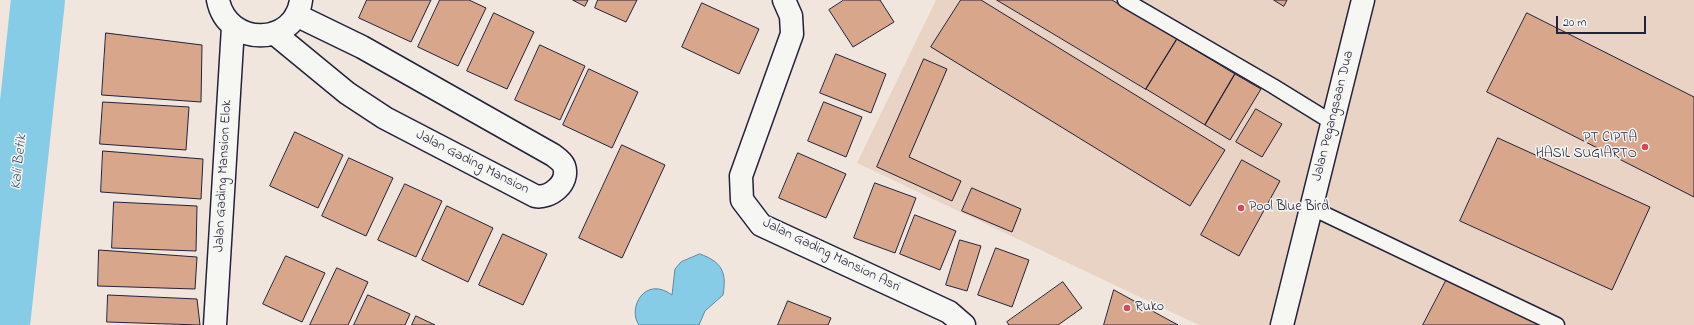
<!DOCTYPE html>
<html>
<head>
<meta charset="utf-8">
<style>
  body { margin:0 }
  #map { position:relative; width:1694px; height:325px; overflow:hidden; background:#f0e6dd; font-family:"Indie Flower",sans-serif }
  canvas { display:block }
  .scale { position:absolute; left:1556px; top:16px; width:90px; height:18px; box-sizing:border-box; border:2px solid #22223b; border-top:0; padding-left:5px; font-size:12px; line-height:14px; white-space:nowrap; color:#22223b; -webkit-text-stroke:3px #f6f6f2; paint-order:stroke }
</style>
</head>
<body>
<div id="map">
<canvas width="1694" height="325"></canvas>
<div class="scale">20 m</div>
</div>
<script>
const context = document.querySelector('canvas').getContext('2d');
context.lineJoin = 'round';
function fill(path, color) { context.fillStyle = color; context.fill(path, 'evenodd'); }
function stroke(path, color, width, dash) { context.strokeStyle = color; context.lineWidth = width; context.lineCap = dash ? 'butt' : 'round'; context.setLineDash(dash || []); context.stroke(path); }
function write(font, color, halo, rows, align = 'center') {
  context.font = font + ' "Indie Flower",sans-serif'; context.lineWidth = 3; context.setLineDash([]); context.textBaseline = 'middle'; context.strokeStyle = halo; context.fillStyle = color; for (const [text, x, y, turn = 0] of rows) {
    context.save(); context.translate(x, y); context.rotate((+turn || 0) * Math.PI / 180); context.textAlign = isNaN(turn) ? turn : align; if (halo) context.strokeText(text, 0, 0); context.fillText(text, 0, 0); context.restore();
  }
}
fill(new Path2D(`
  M936 0H1694V325H1199L857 163Z`), '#e9d3c4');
const water = new Path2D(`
  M700 254C722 262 727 272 723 295L705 311 699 325H639C627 308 645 275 672 295L675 269 681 262Z`);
fill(water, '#86cce7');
stroke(water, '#5e88a2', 1);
stroke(new Path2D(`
  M3 325 38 0`), '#86cce7', 54);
const building = new Path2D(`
  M367 0H431L411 42 359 18Z
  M440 0H469L486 8 458 66 418 47Z
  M573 0H588L585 6Z
  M598 0H637L626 22 595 8Z
  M844 0H880L894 22 853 47 829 10Z
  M961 0H981L1225 150 1190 206 931 47Z
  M997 0H1112L1177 39 1146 89Z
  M1274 0H1287L1284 6Z
  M702 3 759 29 739 74 682 47Z
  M494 13 534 32 507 89 467 71Z
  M1527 13 1694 97V197L1487 92Z
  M106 33 202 45 201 102 102 95Z
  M1177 39 1235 74 1205 125 1146 89Z
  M540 45 585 66 560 120 515 100Z
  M836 54 886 74 871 113 820 93Z
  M924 59 947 69 909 157 961 181 952 201 877 167Z
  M589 69 638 92 612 148 563 125Z
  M1235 74 1261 89 1230 140 1205 125Z
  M103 102 189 107 186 150 100 144Z
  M824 102 862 117 846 157 808 141Z
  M1256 109 1282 124 1262 157 1236 142Z
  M295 132 343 155 318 208 270 186Z
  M1498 138 1650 207 1612 290 1460 221Z
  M622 145 665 165 622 258 579 238Z
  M103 151 203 159 201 199 101 192Z
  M798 153 846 174 826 218 779 198Z
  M349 158 393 178 366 236 322 216Z
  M1242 160 1280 181 1239 256 1201 235Z
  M875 183 916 198 895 253 854 238Z
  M405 184 442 201 416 257 378 240Z
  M972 188 1021 209 1012 232 962 211Z
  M114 202 197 206 196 251 112 248Z
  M447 206 493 228 468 282 422 260Z
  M915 215 956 231 940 270 900 254Z
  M503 234 547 254 523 305 479 285Z
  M960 240 981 246 967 291 946 285Z
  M996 248 1029 260 1012 307 978 295Z
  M99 250 197 257 195 289 98 286Z
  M286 256 325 273 302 322 263 304Z
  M337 268 368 282 348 325H310Z
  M1448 277 1541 325H1423Z
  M1063 282 1082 308 1058 325H1009L1007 322Z
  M1114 290 1178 325H1104Z
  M108 295 197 299 200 325 107 322Z
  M368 295 410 314 405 325H354Z
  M788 301 831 318 828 325H778Z
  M416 316 435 325H412Z`);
fill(building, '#d8a68b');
stroke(building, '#22223b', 1);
const service = new Path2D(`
  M1125 0 1273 86 1333 123
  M1312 208 1557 325`);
const minor = new Path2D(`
  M218 0C227 47 295 47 301 0
  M784 0 791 16 792 34 741 176 742 200 761 225 949 312 964 325
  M274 33 347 93 385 118 535 196C550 199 570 183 564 166 562 161 557 158 553 155L362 47 296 15
  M215 325 233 27`);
const secondary = new Path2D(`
  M1282 325 1363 0`);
stroke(service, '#22223b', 17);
stroke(minor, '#22223b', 25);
stroke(secondary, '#22223b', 25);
stroke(service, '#f6f6f2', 14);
stroke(minor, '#f6f6f2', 22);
stroke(secondary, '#f6f6f2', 22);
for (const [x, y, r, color] of [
  [1645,147,4,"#d1495b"],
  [1241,208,4,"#d1495b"],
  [1127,308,4,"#d1495b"]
]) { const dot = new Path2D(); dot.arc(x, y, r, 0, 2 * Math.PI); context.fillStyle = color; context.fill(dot); stroke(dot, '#f6f6f2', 1.5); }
write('14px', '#22223b', '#f6f6f2', [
  ["Jalan Pegangsaan Dua",1334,116,-76],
  ["Jalan Gading Mansion",472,163,27],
  ["Jalan Gading Mansion Elok",224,176,-87],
  ["Jalan Gading Mansion Asri",831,256,26]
]);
write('14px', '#22223b', '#f6f6f2', [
  ["PT CIPTA",1637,139,"right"],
  ["HASIL SUGIARTO",1637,155,"right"],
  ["Pool Blue Bird",1249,208],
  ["Ruko",1135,308]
], 'left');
write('italic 15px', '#40556f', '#f6f6f2', [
  ["Kali Betik",20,162,-84]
]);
</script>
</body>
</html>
